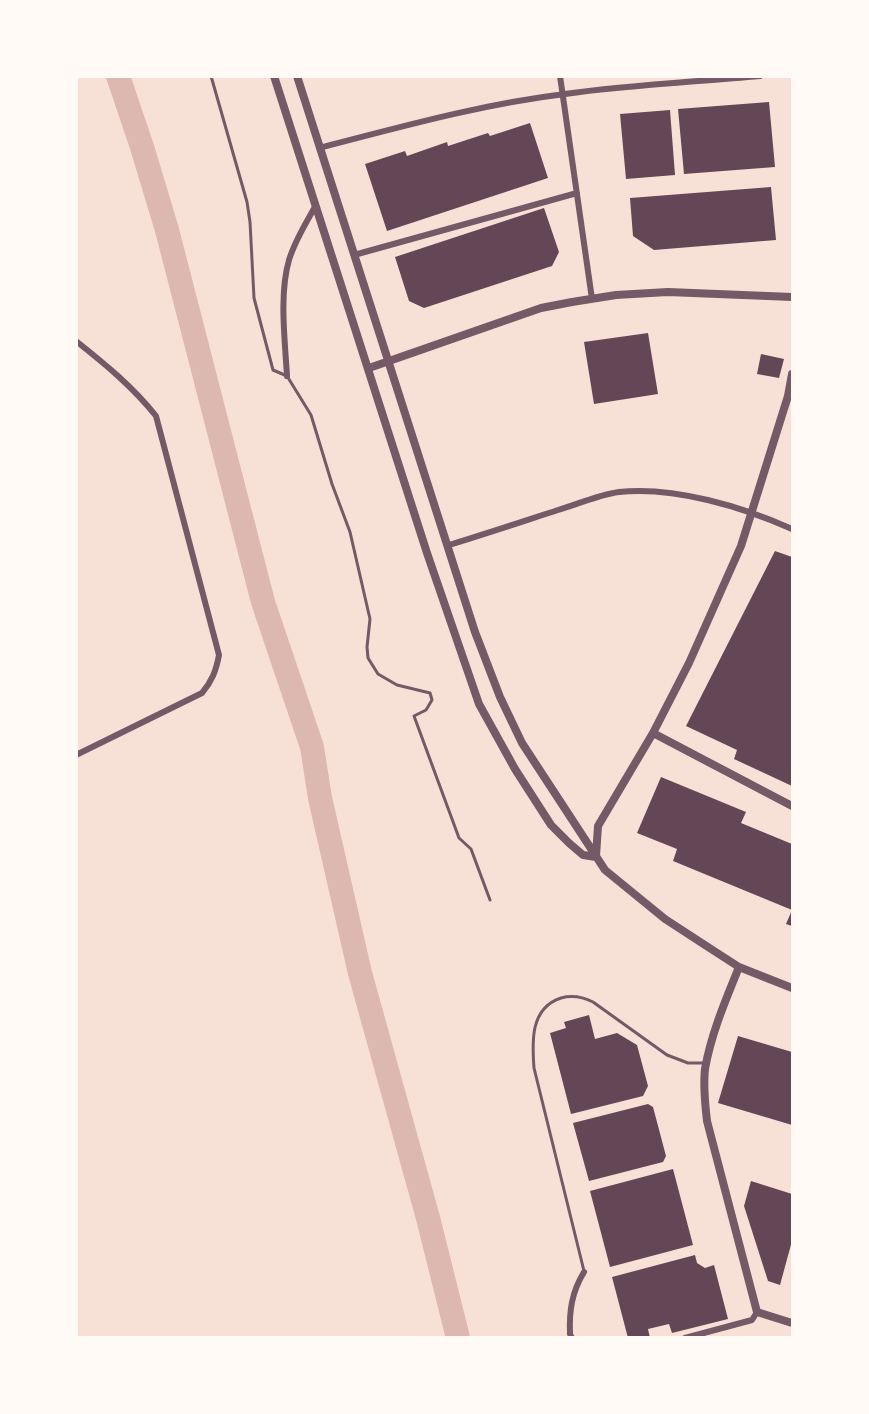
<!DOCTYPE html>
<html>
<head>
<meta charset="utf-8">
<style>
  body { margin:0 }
  #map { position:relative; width:869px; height:1414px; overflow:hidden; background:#f7e1d7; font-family:"PT Sans",sans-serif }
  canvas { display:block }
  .frame { position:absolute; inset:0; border:78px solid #fffaf5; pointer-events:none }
</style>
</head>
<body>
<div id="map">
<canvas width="869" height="1414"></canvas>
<div class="frame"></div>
</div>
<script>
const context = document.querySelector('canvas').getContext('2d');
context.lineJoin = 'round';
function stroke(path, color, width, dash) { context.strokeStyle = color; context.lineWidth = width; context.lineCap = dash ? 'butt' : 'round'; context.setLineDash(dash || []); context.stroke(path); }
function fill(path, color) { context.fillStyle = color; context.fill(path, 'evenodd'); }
stroke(new Path2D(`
  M118 76 142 147 167 230 263 602 312 747 320 798 360 973 428 1218 458 1338`), '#dcb8b0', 24);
fill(new Path2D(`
  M769 102 775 167 684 174 678 109Z
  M670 110 675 175 626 179 620 114Z
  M530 123 548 178 387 231 365 164 405 151 407 156 447 142 448 146 488 133 490 136Z
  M771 187 776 240 654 250 633 236 630 198Z
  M544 208 559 252 552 266 424 308 409 301 395 257Z
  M648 333 658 394 594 404 584 342Z
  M761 354 784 359 779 378 757 374Z
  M775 551 792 557V786L734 759 737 750 686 726Z
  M661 777 746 812 741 823 792 844V926L786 924 792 910 673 861 677 849 637 833Z
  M589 1015 595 1039 617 1033 637 1045 648 1086 643 1096 571 1114 550 1033 566 1028 564 1022Z
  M738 1036 792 1052V1125L718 1103Z
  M648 1104 653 1107 666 1156 663 1162 589 1181 573 1123Z
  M673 1169 693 1245 610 1267 590 1191Z
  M751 1181 792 1194V1241L780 1285 768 1281 744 1206Z
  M695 1255 697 1263 705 1268 714 1265 728 1319 672 1333 669 1324 648 1329 650 1338H628L612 1277Z`), '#644757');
stroke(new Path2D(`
  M211 76 247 202 250 222 254 298 273 370 287 376 311 415 332 484 350 532 370 619 367 647 368 658 378 674 397 685 430 693 432 700 426 710 414 716 459 838 471 849 490 900
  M584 1271 534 1068C532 1042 530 1008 561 998 572 995 583 997 593 1002L667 1055 688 1063H705`), '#755966', 3);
stroke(new Path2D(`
  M560 76 592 299
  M319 148C400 127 482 104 565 94 629 85 695 82 760 76
  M354 255 577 193
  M76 341C105 364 133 387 156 416L219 655C216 671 212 681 202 693L76 755
  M287 376C285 341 279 294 289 260 295 240 306 223 316 205
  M449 545C485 534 521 522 558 510 578 504 598 495 619 492 674 486 743 507 792 529
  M572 1338 570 1334C569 1310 572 1292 584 1272
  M685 1338 752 1320 757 1312`), '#755966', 6);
stroke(new Path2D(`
  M274 76 427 553 479 704 515 769 551 825 569 843 583 855 596 857
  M297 76 475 632 500 697 522 743 605 870 665 919 708 947 739 967 792 988
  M369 368 541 308 572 302 616 295 668 292 792 297
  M653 733 792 806
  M596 856 598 826 653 733 689 663 741 546 788 396 792 374
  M739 967C726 999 711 1034 705 1069 703 1087 705 1104 707 1121L757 1312 792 1323`), '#755966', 8);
</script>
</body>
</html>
